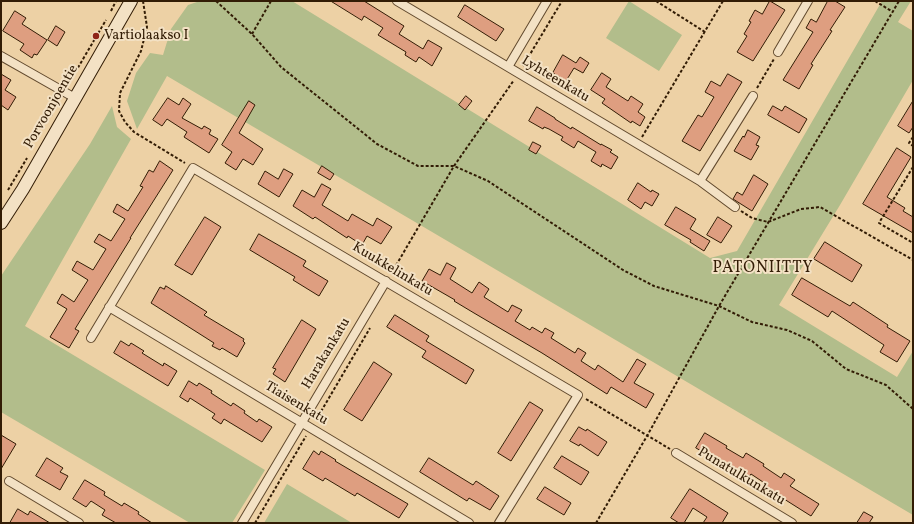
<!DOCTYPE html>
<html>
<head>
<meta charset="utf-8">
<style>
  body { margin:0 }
  #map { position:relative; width:914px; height:524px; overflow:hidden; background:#edd1a5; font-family:Vollkorn,serif }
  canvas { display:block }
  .frame { position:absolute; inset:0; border:2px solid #321c05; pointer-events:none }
</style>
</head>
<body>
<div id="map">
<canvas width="914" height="524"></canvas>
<div class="frame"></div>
</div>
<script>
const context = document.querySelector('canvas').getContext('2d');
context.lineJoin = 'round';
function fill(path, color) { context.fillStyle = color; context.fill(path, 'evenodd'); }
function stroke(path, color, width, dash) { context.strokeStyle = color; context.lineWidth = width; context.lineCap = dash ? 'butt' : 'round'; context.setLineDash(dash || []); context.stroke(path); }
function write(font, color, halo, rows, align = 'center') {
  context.font = font + ' Vollkorn,serif'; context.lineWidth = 4; context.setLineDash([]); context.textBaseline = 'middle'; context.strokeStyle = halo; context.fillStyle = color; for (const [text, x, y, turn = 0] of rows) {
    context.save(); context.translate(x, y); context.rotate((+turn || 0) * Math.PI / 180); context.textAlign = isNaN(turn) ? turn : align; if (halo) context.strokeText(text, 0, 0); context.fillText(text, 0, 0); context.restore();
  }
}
fill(new Path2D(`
  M200 1H292L710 258 737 251 882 1H911L898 22 913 31V80L840 205 779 305 897 377 913 351V515L167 76 137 129 127 101 136 73 150 53 163 55 171 29 188 5Z
  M629 1 682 35 659 71 606 38Z
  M112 106 117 127 131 139 25 326 265 470 232 523H190L1 412V276L90 144Z
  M287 484 352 523H264Z`), '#b2bd8b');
const building = new Path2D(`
  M331 1H364L404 26 399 34 423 49 428 40 442 48 432 66 419 57 416 62 405 55 406 52 378 35 383 28 364 16 362 20Z
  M770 1 785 10 753 61 737 52 747 36 744 34 751 22 749 21 755 10 762 14Z
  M828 1H835L845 7 830 30 832 31 811 64 813 65 799 89 783 80 813 32 806 28 811 19 816 22Z
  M465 5 504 29 496 41 458 17Z
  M15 11 26 18 22 24 47 40 37 55 34 54 32 58 20 50 24 44 3 31Z
  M56 26 65 32 57 46 48 40Z
  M563 55 576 63 580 57 589 63 583 73 574 68 566 81 553 73Z
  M602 73 611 79 606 87 628 101 631 96 643 104 638 112 645 117 640 126 632 121 631 123 602 103 605 99 591 90Z
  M1 74 11 80 5 90 16 97 8 110 1 105Z
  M728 74 742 82 700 151 682 141 698 115 702 117 714 97 705 92 711 81 720 86Z
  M466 96 472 101 465 110 459 105Z
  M168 98 179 105 183 98 191 104 182 118 202 129 204 126 211 130 209 134 218 139 209 153 184 137 187 132 167 119 162 126 153 120Z
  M249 101 255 105 239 133 263 149 253 165 243 159 236 170 225 163 232 152 222 145Z
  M913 101V127L909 133 898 126Z
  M773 106 782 111 785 106 807 119 799 133 768 115Z
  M537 107 555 118V119L571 129 572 127 601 145V144L612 150 610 152 618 157 611 169 602 164 601 167 591 161 596 152 578 141 574 148 561 140 563 137 549 129 544 127 543 129 529 121Z
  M748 130 760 137 756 145 759 146 751 160 734 151 743 136 744 137Z
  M533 142 541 146 536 154 529 150Z
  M897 148 911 157 887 197 905 208 903 211 913 217V233L863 204Z
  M160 161 173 170 130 238H131L75 329 79 331 69 348 50 337 67 309 57 303 62 294 74 302 88 280 72 270 77 261 93 270 106 249 94 242 99 234 111 241 125 219 113 212 117 204 128 211 143 187 140 186 149 170 153 172Z
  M322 166 334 174 330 180 318 173Z
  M284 169 293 174 279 197 258 184 265 171 278 179Z
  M754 175 768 184 752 211 733 199 737 192 742 195Z
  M638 183 651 192 652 190 659 194 652 206 645 202 641 209 628 200Z
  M322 184 331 189 322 205 348 221 352 214 373 226 377 218 392 227 381 244 367 236 362 245 348 236 347 238 315 217 313 219 293 206 302 190 314 197Z
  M676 207 696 219 690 229 710 241 704 251 690 242 691 240 665 225Z
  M205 217 221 227 192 275 175 265Z
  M718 217 732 226 721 243 707 235Z
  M259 234 306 261 303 266 328 281 319 296 293 280 295 277 250 250Z
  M825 242 862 265 852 282 814 259Z
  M447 263 456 268 450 279 472 293 479 282 489 289 484 297 508 312 512 305 522 310 515 321 530 330 532 327 542 333 545 328 554 333 551 338 575 353 578 348 586 353 581 361 595 370 598 365 623 382 637 359 646 364 634 383 654 394 646 408 611 387 607 394 542 353 474 313 454 301 455 300 422 281 429 269 440 275Z
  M802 278 850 306 853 302 888 325 887 327 910 341 897 362 880 352 884 345 832 311 828 317 792 295Z
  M166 286 207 312 204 315 244 339 243 341 245 343 237 357 222 348 220 350 212 346 214 343 151 303 160 287 164 289Z
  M395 315 429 336 426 341 474 370 466 384 422 357 426 351 387 327Z
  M302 320 316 329 285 382 273 374 276 369 273 368Z
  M121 341 129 346 131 343 144 351 142 353 163 366 164 363 177 371 168 386 114 353Z
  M374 362 392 374 362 421 344 410Z
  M189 381 197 386 199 383 212 391 211 393 231 406 233 403 245 411 244 413 257 422 259 419 272 427 262 442 224 419 221 424 212 418 215 414 190 398 188 402 180 397Z
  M530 402 543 410 511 461 498 453Z
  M579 427 586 431 587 429 607 442 598 456 580 444 579 446 570 441Z
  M705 433 727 446 726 448 743 458 746 453 764 464 763 466 781 478 784 473 795 480 790 486 819 504 811 516 765 487 766 484 751 474 748 478 696 448Z
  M1 435 16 444 1 469Z
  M314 451 319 455 321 451 336 460 335 461 408 504 399 518 357 493 355 496 325 478 323 481 303 469Z
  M562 456 589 472 581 485 554 468Z
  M47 458 63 468 60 472 68 476 60 490 36 476Z
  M429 458 473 485 476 481 499 496 490 510 469 498 467 501 420 472Z
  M85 480 105 492 104 495 122 506 124 503 139 512 138 514 152 523H116L102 515 105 510 91 501 86 507 73 499Z
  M545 487 571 503 564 515 537 499Z
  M690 489 728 513 722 523H703L707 517 693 508 684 523H679L671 518Z
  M18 509 28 515 30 511 50 523H10Z
  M864 512 873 517 869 523H857Z`);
fill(building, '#de9e80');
stroke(building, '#321c05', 1);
const street = new Path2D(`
  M397 1 700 181 735 207
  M778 52 808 1
  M1 56 75 98
  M508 67 547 1
  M700 181 753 96
  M109 307 469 523
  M91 338 193 168 578 395 499 523
  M676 453 792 523
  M9 481 79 523
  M242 523 386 281`);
const secondary = new Path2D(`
  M1 223 23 189 131 1`);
stroke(street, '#61492d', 10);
stroke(secondary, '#321c05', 14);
stroke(new Path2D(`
  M143 1 147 27 141 51 120 93 119 111 125 122 134 132 185 163
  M216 1 252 34 281 67 377 144 418 166H454L488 181 623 270 654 286 719 306 752 322 787 330 812 341 846 369 886 385 913 409
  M656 1 705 32
  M875 1 893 12
  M111 11 116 1
  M252 34 271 1
  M523 66 562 1
  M65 83 76 71 106 20
  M757 88 774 59
  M51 116 57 97
  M642 137 723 1
  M913 137 909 143 913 146
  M913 167 879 223 913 243
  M8 190 27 158
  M741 211 752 218 768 222 801 209 820 207 913 260
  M391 274 454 166 514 80
  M586 399 670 449
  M316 420 370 328
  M255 523 306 436
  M596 523 647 436 719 306 899 1`), '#321c05', 2, [3, 2]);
stroke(street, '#f3e1c4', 8);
stroke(secondary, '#f3e1c4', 12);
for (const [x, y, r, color] of [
  [96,36,4,"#8f2418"]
]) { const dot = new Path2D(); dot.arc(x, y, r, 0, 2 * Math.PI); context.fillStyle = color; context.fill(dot); stroke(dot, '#f3e1c4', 1.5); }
write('14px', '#321c05', '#f3e1c4', [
  ["Vartiolaakso I",104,36]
], 'left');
write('14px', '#321c05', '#f3e1c4', [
  ["Lyhteenkatu",555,80,31],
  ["Porvoonjoentie",52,107,-60],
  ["Kuukkelinkatu",392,270,31],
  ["Harakankatu",327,354,-59],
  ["Tiaisenkatu",296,404,31],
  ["Punatulkunkatu",741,477,31]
]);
context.letterSpacing = '1px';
write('16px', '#321c05', '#f3e1c4', [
  ["PATONIITTY",763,269]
]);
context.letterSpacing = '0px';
</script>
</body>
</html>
